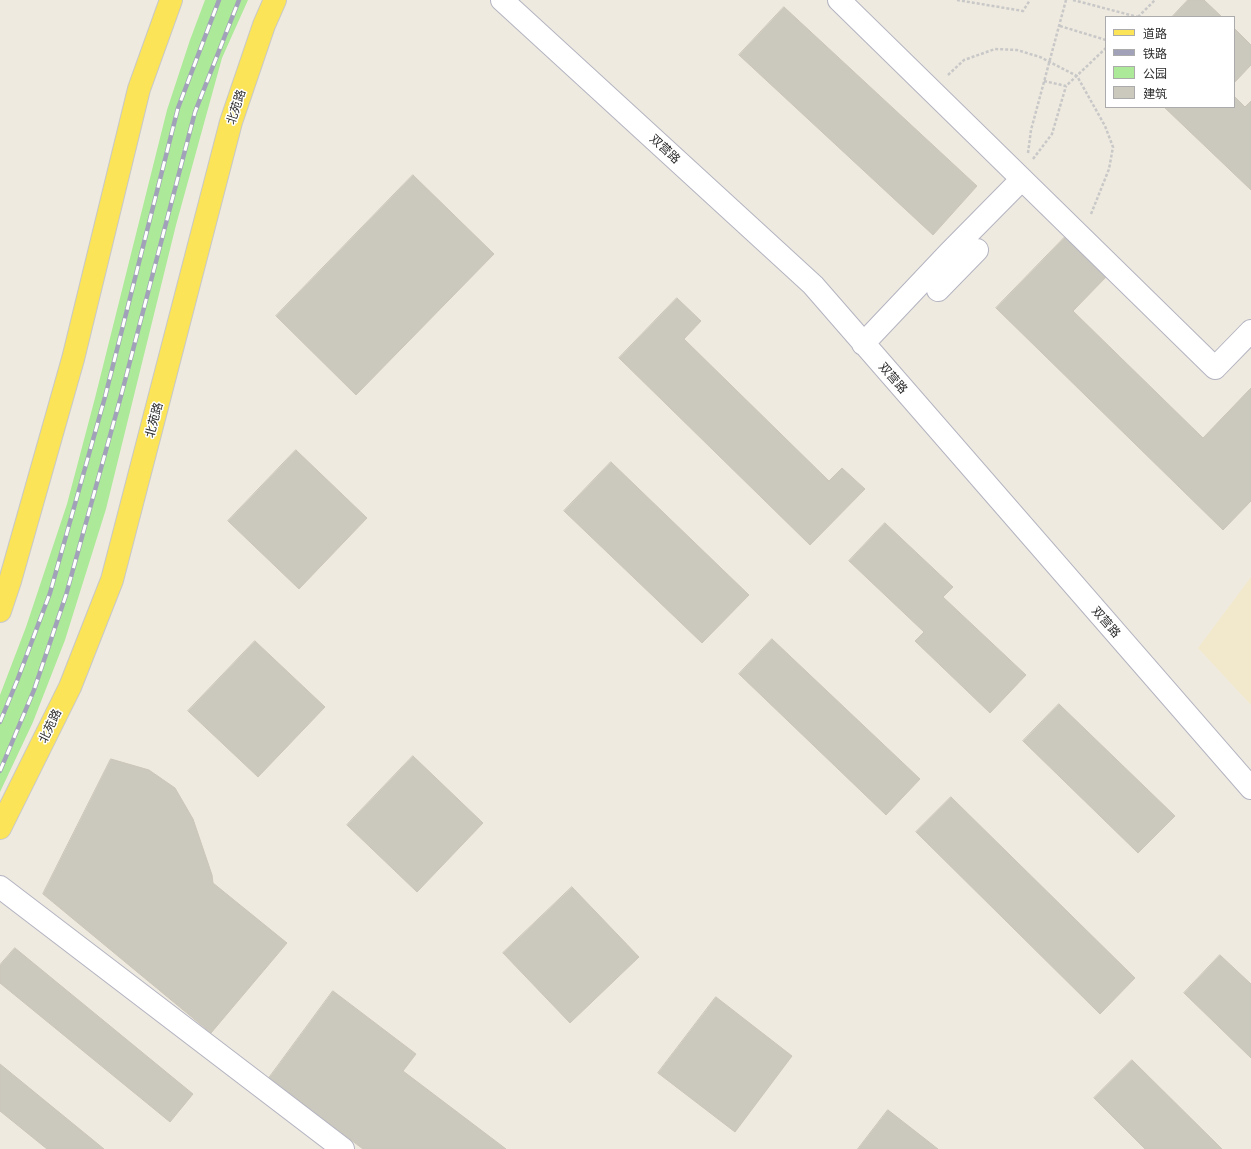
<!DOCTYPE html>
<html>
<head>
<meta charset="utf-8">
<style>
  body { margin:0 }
  #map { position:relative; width:1251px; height:1149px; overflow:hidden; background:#efeadf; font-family:Barlow,"Noto Sans SC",sans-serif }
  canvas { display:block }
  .legend { position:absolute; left:1105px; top:16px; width:130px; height:92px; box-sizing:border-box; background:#fff; border:1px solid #ababab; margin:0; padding:5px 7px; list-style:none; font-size:12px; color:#2d2d2d }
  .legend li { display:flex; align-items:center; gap:8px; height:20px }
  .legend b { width:20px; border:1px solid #ababab }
</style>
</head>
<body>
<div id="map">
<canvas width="1251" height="1149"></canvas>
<ul class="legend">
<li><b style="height:5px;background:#fbe458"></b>道路</li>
<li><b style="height:5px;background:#a1a2b9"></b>铁路</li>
<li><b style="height:11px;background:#ace998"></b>公园</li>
<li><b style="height:11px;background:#cbc8bd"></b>建筑</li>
</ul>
</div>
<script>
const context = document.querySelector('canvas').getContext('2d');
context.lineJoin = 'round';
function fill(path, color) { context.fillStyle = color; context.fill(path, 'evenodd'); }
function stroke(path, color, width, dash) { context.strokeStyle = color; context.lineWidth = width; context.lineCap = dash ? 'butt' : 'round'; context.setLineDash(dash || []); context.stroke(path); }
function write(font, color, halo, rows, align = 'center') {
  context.font = font + ' Barlow,"Noto Sans SC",sans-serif'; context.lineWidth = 3; context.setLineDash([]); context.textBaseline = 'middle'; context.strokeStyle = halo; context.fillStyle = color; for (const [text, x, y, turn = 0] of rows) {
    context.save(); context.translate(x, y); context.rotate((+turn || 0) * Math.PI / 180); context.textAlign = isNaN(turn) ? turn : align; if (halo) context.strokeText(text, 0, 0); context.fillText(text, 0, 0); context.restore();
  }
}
fill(new Path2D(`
  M1251 577V705L1198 648Z`), '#f2e9cd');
fill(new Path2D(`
  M205 0H248L222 58 176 225 106 509 65 640 33 722 0 792V695L26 627 67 504 95 398 167 110 190 40Z`), '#ace998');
const building = new Path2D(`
  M1188 0H1204L1222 17H1172Z
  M784 7 977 186 933 235 739 55Z
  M1234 28 1251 45V65L1234 83Z
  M1234 96 1245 107 1251 101V190L1164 107H1234Z
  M413 175 494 254 356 395 276 316Z
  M1066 236 1107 276 1073 311 1203 438 1251 388V501L1223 530 996 308Z
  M677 298 701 321 684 339 829 481 842 468 865 489 810 545 619 358Z
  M296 450 367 518 299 589 228 521Z
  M611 462 749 595 702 643 564 511Z
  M885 523 953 587 943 597 1026 675 990 713 915 641 924 632 849 561Z
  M772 639 920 779 886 815 739 674Z
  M255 641 325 707 258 777 188 711Z
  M1059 704 1175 816 1138 853 1023 741Z
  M413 756 483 823 417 892 347 825Z
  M111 759 149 770 175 788 193 819 212 875 213 883 287 943 211 1033 43 894Z
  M951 797 1135 978 1100 1014 916 832Z
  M572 887 639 957 570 1023 503 953Z
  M15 948 193 1094 170 1122 0 983V965Z
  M1220 955 1251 984V1058L1184 993Z
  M333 991 416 1054 403 1071 506 1149H363L269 1078Z
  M716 997 792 1056 735 1132 658 1073Z
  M1132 1060 1222 1149H1145L1094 1098Z
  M0 1064 104 1149H47L0 1111Z
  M888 1110 938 1149H858Z`);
fill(building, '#cbc8bd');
stroke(building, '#cbc6b8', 1);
const minor = new Path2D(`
  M502 0 813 285 1251 788
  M839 0 1215 368 1251 331
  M938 290 977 250
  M863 344 949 253 1022 179
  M0 887 343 1149`);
const major = new Path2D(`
  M0 611 10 581 73 359 139 89 171 0
  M0 828 70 687 112 580 231 122 264 25 275 0`);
stroke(minor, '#b3b4c1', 24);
stroke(major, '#c8c8c8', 24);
stroke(new Path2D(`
  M957 0 1023 11 1030 0
  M1073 0 1138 17
  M1138 17 1155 0
  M1060 26 1106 40
  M948 75 964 60 995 49 1017 50 1040 57 1077 76 1105 126 1113 147 1109 169 1091 214
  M1044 81 1066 86 1106 48
  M1028 153 1031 130 1066 0
  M1033 159 1052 134 1066 86`), '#c8c8c8', 2.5, [3, 2]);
stroke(minor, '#fff', 22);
stroke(major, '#fbe458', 22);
const rail = new Path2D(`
  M0 722 17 681 50 593 105 397 178 108 219 0
  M0 771 34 690 66 595 121 396 195 112 239 0`);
stroke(rail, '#a1a2b9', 4.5);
stroke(rail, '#fff', 3, [9]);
write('12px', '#2d2d2d', '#fff', [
  ["北苑路",236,107,-72],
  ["双营路",665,149,43],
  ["双营路",893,378,49],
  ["北苑路",154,420,-75],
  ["双营路",1106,622,49],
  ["北苑路",50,726,-64]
]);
</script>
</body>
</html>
